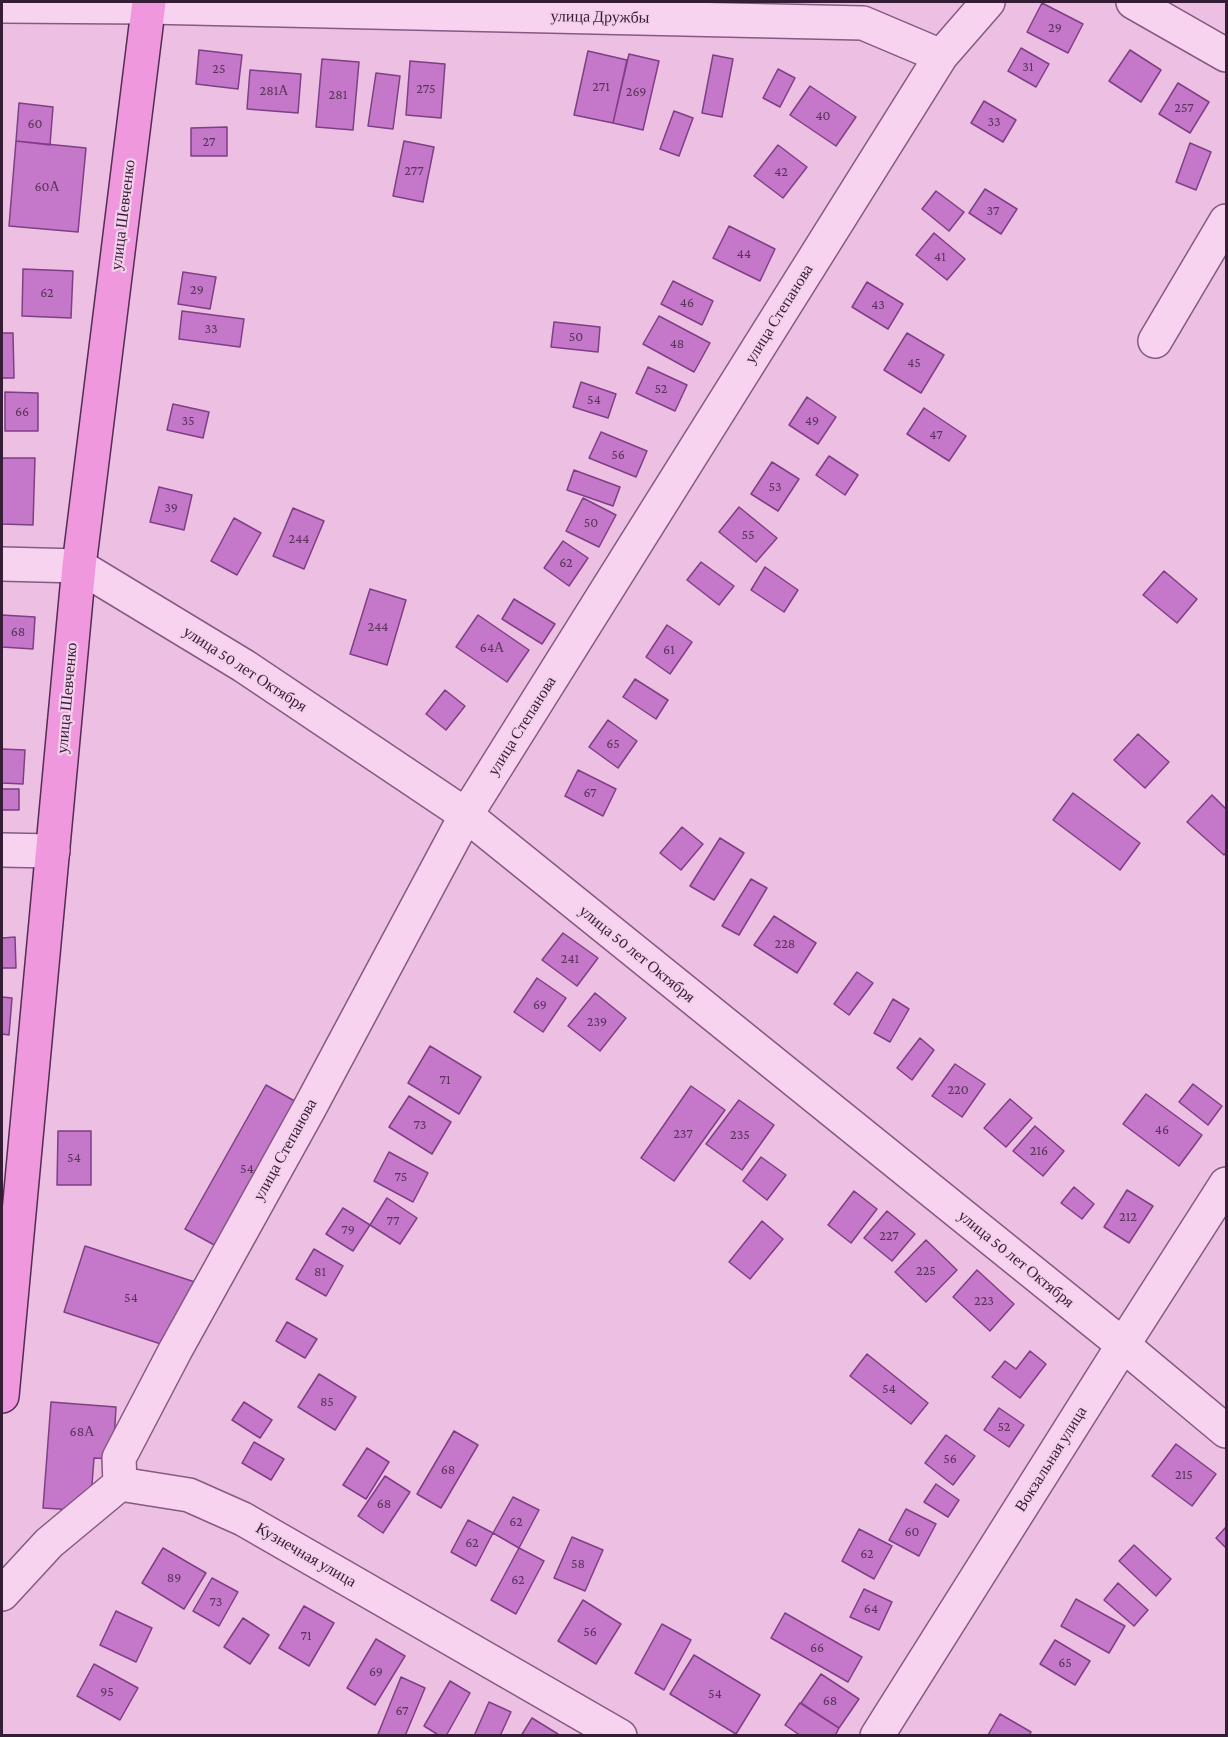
<!DOCTYPE html>
<html>
<head>
<meta charset="utf-8">
<style>
  body { margin:0 }
  #map { position:relative; width:1228px; height:1737px; overflow:hidden; background:#edc0e3; font-family:"Crimson Pro",serif }
  canvas { display:block }
  .frame { position:absolute; inset:0; border:3px solid #351d35; pointer-events:none }
</style>
</head>
<body>
<div id="map">
<canvas width="1228" height="1737"></canvas>
<div class="frame"></div>
</div>
<script>
const context = document.querySelector('canvas').getContext('2d');
context.lineJoin = 'round';
function fill(path, color) { context.fillStyle = color; context.fill(path, 'evenodd'); }
function stroke(path, color, width, dash) { context.strokeStyle = color; context.lineWidth = width; context.lineCap = dash ? 'butt' : 'round'; context.setLineDash(dash || []); context.stroke(path); }
function write(font, color, halo, rows, align = 'center') {
  context.font = font + ' "Crimson Pro",serif'; context.lineWidth = 4.5; context.setLineDash([]); context.textBaseline = 'middle'; context.strokeStyle = halo; context.fillStyle = color; for (const [text, x, y, turn = 0] of rows) {
    context.save(); context.translate(x, y); context.rotate((+turn || 0) * Math.PI / 180); context.textAlign = isNaN(turn) ? turn : align; if (halo) context.strokeText(text, 0, 0); context.fillText(text, 0, 0); context.restore();
  }
}
const building = new Path2D(`
  M1042 3 1083 24 1068 53 1027 32Z
  M1021 48 1049 64 1036 87 1008 71Z
  M199 50 242 55 238 89 196 84Z
  M1130 50 1161 70 1141 102 1109 81Z
  M588 51 627 60 613 123 574 115Z
  M629 54 659 61 643 130 613 123Z
  M713 55 733 59 722 117 702 113Z
  M322 59 359 62 353 130 316 127Z
  M410 61 445 64 441 118 406 115Z
  M778 69 795 78 780 107 763 98Z
  M250 70 301 74 298 113 247 109Z
  M376 73 400 76 393 129 368 126Z
  M1178 83 1209 102 1190 133 1159 114Z
  M810 86 856 117 836 146 790 115Z
  M984 101 1016 120 1003 142 971 123Z
  M19 103 53 107 50 145 16 141Z
  M674 111 693 118 679 156 660 149Z
  M227 127V156H191V128Z
  M16 141 86 148 78 232 9 226Z
  M404 141 434 147 423 202 393 196Z
  M1190 143 1211 152 1196 190 1176 182Z
  M778 145 807 167 783 198 754 176Z
  M985 189 1017 209 1001 234 969 213Z
  M936 191 964 212 949 231 922 209Z
  M729 226 775 249 760 281 713 258Z
  M934 233 965 259 947 280 916 255Z
  M23 269 73 271 71 318 22 316Z
  M183 272 216 277 210 309 178 304Z
  M673 281 713 301 702 325 661 304Z
  M867 282 903 304 888 329 852 307Z
  M182 311 244 319 240 347 179 339Z
  M659 316 710 343 694 372 643 344Z
  M554 322 600 327 598 352 551 347Z
  M2 333H13L14 378H2Z
  M907 333 944 355 921 393 884 370Z
  M648 367 687 385 675 411 636 393Z
  M581 382 616 394 608 418 573 407Z
  M5 392 38 393V431H5Z
  M807 397 836 417 818 444 789 425Z
  M173 404 209 412 203 438 167 430Z
  M924 408 966 436 949 461 907 434Z
  M601 432 647 451 636 477 589 458Z
  M829 456 858 475 845 495 816 475Z
  M2 458H35L33 525 2 524Z
  M772 462 799 479 778 511 751 494Z
  M574 470 620 487 613 506 567 490Z
  M159 487 192 495 184 530 150 522Z
  M583 498 616 515 599 547 566 531Z
  M739 507 777 538 756 562 719 532Z
  M293 508 324 521 304 569 273 556Z
  M234 518 261 533 237 575 211 561Z
  M563 541 588 558 569 586 544 568Z
  M701 562 734 586 719 605 687 580Z
  M765 567 798 590 784 612 751 590Z
  M1164 571 1197 599 1177 623 1143 595Z
  M370 589 406 600 387 665 350 654Z
  M514 599 555 624 542 644 502 619Z
  M2 615 35 617 33 649 2 647Z
  M478 615 529 650 507 682 456 647Z
  M667 625 692 642 670 674 646 657Z
  M635 679 668 700 656 719 623 697Z
  M445 690 465 706 446 730 426 714Z
  M608 720 637 741 618 768 589 747Z
  M1138 734 1169 762 1145 788 1114 760Z
  M2 749 25 750 23 784 2 783Z
  M578 770 616 789 603 816 565 796Z
  M2 789H19V810H2Z
  M1073 793 1140 843 1120 870 1053 820Z
  M1212 795 1226 809V853L1224 855 1187 822Z
  M682 827 703 844 681 870 660 853Z
  M720 838 744 853 714 900 690 886Z
  M751 879 767 888 739 935 722 926Z
  M774 916 816 943 797 973 754 945Z
  M563 933 598 958 577 986 542 960Z
  M15 937 16 968H2V938Z
  M857 972 873 983 849 1015 834 1004Z
  M537 978 566 998 543 1032 514 1012Z
  M595 993 626 1018 600 1051 568 1026Z
  M2 997 12 998 9 1035 2 1034Z
  M893 999 909 1009 890 1042 874 1033Z
  M920 1038 934 1050 912 1080 897 1068Z
  M430 1046 481 1077 459 1114 408 1083Z
  M955 1064 985 1084 962 1117 932 1096Z
  M1193 1084 1222 1106 1208 1125 1179 1102Z
  M266 1085 309 1109 229 1253 185 1229Z
  M691 1086 725 1110 674 1181 641 1158Z
  M1146 1094 1202 1135 1179 1166 1123 1124Z
  M409 1096 451 1122 432 1154 389 1127Z
  M1010 1099 1032 1118 1006 1147 984 1128Z
  M739 1100 774 1125 742 1170 706 1144Z
  M1035 1126 1064 1151 1043 1176 1013 1151Z
  M58 1131H91V1185H57Z
  M389 1152 428 1173 413 1202 374 1181Z
  M761 1157 786 1175 767 1200 743 1181Z
  M1074 1187 1094 1204 1082 1219 1061 1203Z
  M1127 1190 1153 1206 1129 1243 1104 1227Z
  M854 1191 877 1209 851 1243 828 1225Z
  M387 1198 417 1218 400 1244 370 1225Z
  M343 1208 370 1225 353 1251 326 1234Z
  M887 1211 915 1234 892 1261 864 1238Z
  M762 1221 783 1239 750 1279 729 1262Z
  M926 1240 957 1270 926 1302 895 1272Z
  M85 1246 198 1283 176 1349 64 1312Z
  M314 1249 343 1266 326 1296 296 1279Z
  M977 1270 1014 1304 990 1331 953 1297Z
  M287 1322 317 1339 305 1358 276 1341Z
  M1030 1351 1046 1364 1020 1398 992 1377 1005 1361 1016 1369Z
  M867 1354 928 1403 911 1424 850 1376Z
  M319 1374 356 1397 335 1430 298 1407Z
  M51 1402 116 1407 113 1459 94 1458 90 1511 43 1508Z
  M244 1402 272 1420 260 1438 232 1420Z
  M999 1408 1024 1425 1009 1447 984 1430Z
  M454 1431 478 1445 441 1508 417 1494Z
  M946 1435 975 1456 953 1485 925 1463Z
  M254 1442 284 1459 271 1480 242 1463Z
  M1176 1444 1216 1474 1192 1506 1152 1476Z
  M367 1448 389 1462 366 1499 343 1485Z
  M385 1476 410 1492 383 1533 358 1516Z
  M936 1484 959 1500 948 1517 924 1502Z
  M513 1497 539 1510 519 1548 493 1533Z
  M906 1509 936 1524 919 1556 889 1540Z
  M468 1520 493 1533 476 1566 451 1552Z
  M1226 1527V1548L1216 1538Z
  M859 1529 892 1546 874 1579 842 1561Z
  M572 1537 603 1550 585 1591 554 1578Z
  M1134 1545 1171 1579 1156 1596 1119 1561Z
  M163 1548 206 1573 184 1609 142 1583Z
  M519 1548 544 1561 516 1614 491 1600Z
  M212 1578 238 1592 219 1626 193 1611Z
  M1118 1583 1148 1610 1134 1626 1104 1600Z
  M864 1589 892 1602 879 1630 850 1617Z
  M1076 1599 1125 1626 1109 1653 1061 1626Z
  M583 1600 621 1624 596 1664 558 1641Z
  M304 1606 334 1623 309 1666 279 1648Z
  M116 1611 152 1628 136 1662 100 1645Z
  M785 1613 862 1657 848 1682 771 1638Z
  M243 1618 269 1635 250 1664 224 1647Z
  M662 1624 691 1640 664 1690 635 1673Z
  M376 1639 405 1656 375 1705 347 1688Z
  M1055 1640 1090 1661 1075 1685 1040 1664Z
  M694 1655 760 1695 736 1734 670 1694Z
  M94 1664 138 1688 120 1720 77 1696Z
  M821 1674 859 1699 839 1728 801 1703Z
  M401 1677 425 1688 405 1736H382L378 1734Z
  M450 1681 470 1693 446 1736H440L424 1726Z
  M489 1702 511 1712 500 1736H474Z
  M800 1703 839 1728 835 1736H801L785 1725Z
  M1000 1714 1031 1732 1029 1736 988 1735Z
  M532 1718 558 1734 557 1736H521Z`);
fill(building, '#c577ca');
stroke(building, '#7e3f84', 1.5);
const minor = new Path2D(`
  M1133 2 1226 55
  M2 6 148 7 863 23 941 56
  M1155 341 1226 221
  M2 564 79 566 244 666 466 815 1123 1345 1226 1431
  M2 850 53 851
  M120 1484 119 1458 176 1349 309 1109 466 815 941 56 988 2
  M2 1594 49 1543 120 1484 189 1495 243 1519 620 1736
  M877 1736 1123 1345 1226 1184`);
const major = new Path2D(`
  M2 1396 79 566 149 2`);
stroke(minor, '#855983', 36);
stroke(major, '#532d53', 36);
stroke(minor, '#f8d3f0', 33);
stroke(major, '#f098dd', 33);
write('14px', '#59345a', null, [
  ["29",1055,28],
  ["31",1028,67],
  ["25",219,69],
  ["271",601,87],
  ["275",426,89],
  ["281А",274,91],
  ["269",636,92],
  ["281",338,95],
  ["257",1184,108],
  ["40",823,116],
  ["33",994,122],
  ["60",35,124],
  ["27",209,142],
  ["277",414,171],
  ["42",781,172],
  ["60А",47,187],
  ["37",993,211],
  ["44",744,254],
  ["41",940,257],
  ["29",197,290],
  ["62",47,293],
  ["46",687,303],
  ["43",878,305],
  ["33",211,329],
  ["50",576,337],
  ["48",677,344],
  ["45",914,363],
  ["52",661,389],
  ["54",594,400],
  ["66",22,412],
  ["35",188,421],
  ["49",812,421],
  ["47",936,435],
  ["56",618,455],
  ["53",775,487],
  ["39",171,508],
  ["50",591,523],
  ["55",748,535],
  ["244",299,539],
  ["62",566,563],
  ["244",378,627],
  ["68",18,632],
  ["64А",492,648],
  ["61",669,650],
  ["65",613,744],
  ["67",590,793],
  ["228",785,944],
  ["241",570,959],
  ["69",540,1005],
  ["239",597,1022],
  ["71",445,1080],
  ["220",958,1090],
  ["73",420,1125],
  ["46",1162,1130],
  ["237",683,1134],
  ["235",740,1135],
  ["216",1039,1151],
  ["54",74,1158],
  ["54",247,1169],
  ["75",401,1177],
  ["212",1128,1217],
  ["77",393,1221],
  ["79",348,1230],
  ["227",889,1236],
  ["225",926,1271],
  ["81",320,1272],
  ["54",131,1298],
  ["223",984,1301],
  ["54",889,1389],
  ["85",327,1402],
  ["52",1004,1427],
  ["68А",82,1432],
  ["56",950,1459],
  ["68",448,1470],
  ["215",1184,1475],
  ["68",384,1504],
  ["62",516,1522],
  ["60",912,1532],
  ["62",472,1543],
  ["62",867,1554],
  ["58",578,1564],
  ["89",174,1578],
  ["62",518,1580],
  ["73",216,1602],
  ["64",871,1609],
  ["56",590,1632],
  ["71",306,1636],
  ["66",817,1648],
  ["65",1065,1663],
  ["69",376,1672],
  ["95",107,1692],
  ["54",715,1694],
  ["68",830,1701],
  ["67",402,1711]
]);
write('16px', '#351d35', '#f4d0ec', [
  ["улица Дружбы",600,17,1],
  ["улица Шевченко",123,215,-83],
  ["улица Степанова",779,314,-58],
  ["улица 50 лет Октября",245,669,33],
  ["улица Шевченко",67,698,-85],
  ["улица Степанова",522,726,-58],
  ["улица 50 лет Октября",637,954,39],
  ["улица Степанова",285,1150,-61],
  ["улица 50 лет Октября",1016,1259,39],
  ["Вокзальная улица",1051,1459,-58],
  ["Кузнечная улица",306,1555,30]
]);
</script>
</body>
</html>
